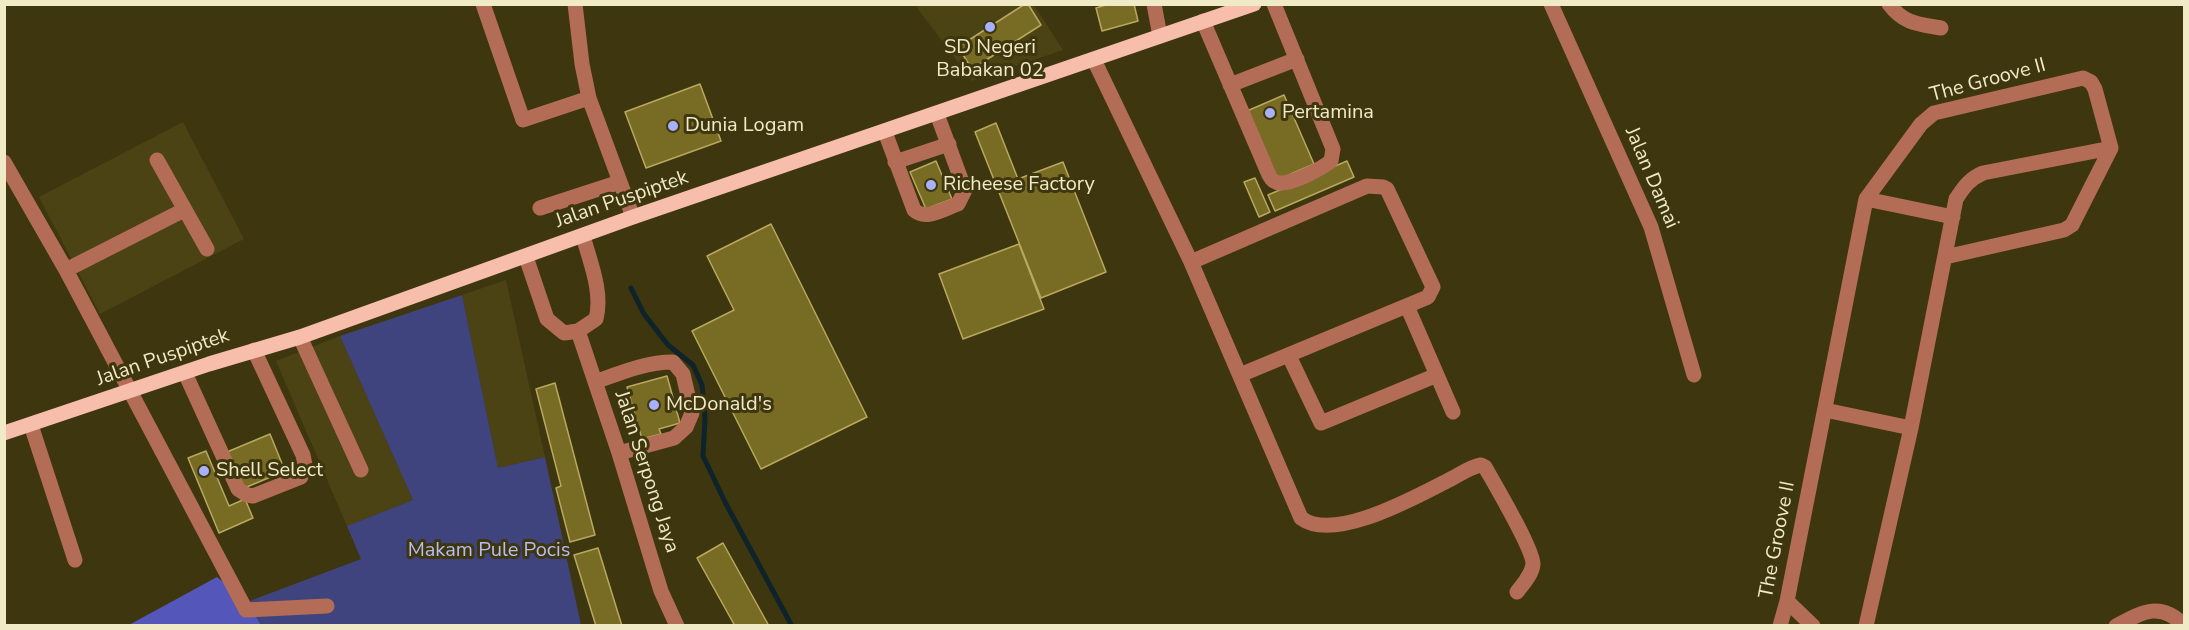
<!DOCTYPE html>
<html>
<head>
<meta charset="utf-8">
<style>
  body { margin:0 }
  #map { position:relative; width:2189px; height:630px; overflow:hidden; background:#3e360e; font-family:"Nunito Sans",sans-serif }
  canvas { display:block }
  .frame { position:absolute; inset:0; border:6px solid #f1eac6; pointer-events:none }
</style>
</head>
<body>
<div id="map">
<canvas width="2189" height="630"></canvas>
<div class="frame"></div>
</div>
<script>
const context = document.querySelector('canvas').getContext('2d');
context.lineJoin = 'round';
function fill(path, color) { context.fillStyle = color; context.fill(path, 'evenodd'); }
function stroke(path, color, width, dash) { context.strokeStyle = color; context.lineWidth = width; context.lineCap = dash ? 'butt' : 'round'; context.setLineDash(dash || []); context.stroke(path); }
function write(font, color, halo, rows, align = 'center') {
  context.font = font + ' "Nunito Sans",sans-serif'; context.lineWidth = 6; context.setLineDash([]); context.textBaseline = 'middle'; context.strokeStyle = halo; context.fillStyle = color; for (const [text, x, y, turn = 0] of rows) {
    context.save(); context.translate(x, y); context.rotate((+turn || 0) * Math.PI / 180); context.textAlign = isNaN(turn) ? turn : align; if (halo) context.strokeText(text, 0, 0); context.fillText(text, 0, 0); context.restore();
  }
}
fill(new Path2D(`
  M915 5H1034L1063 50 972 81Z
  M183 122 244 239 100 314 39 197Z
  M506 280 545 457 498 468 462 295Z
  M340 336 413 500 347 526 276 361Z`), '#4c4315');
fill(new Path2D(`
  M462 295 498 468 545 457 581 625H261L247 602 361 559 347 526 413 500 340 336Z`), '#40447e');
fill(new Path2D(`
  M217 577 247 602 261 625 127 626Z`), '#5457b9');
stroke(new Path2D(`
  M631 288 644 314 668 345 693 365 702 385 705 418 703 456 726 504 792 626`), '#0e242a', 5);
const building = new Path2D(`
  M1025 4H1028L1041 25 972 69 958 47Z
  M1109 4H1134L1138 21 1102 31 1096 8Z
  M700 84 721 141 646 168 625 112Z
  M1284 95 1314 164 1270 183 1240 114Z
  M996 123 1018 179 1063 162 1106 272 1041 298 975 132Z
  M936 161 952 199 926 209 910 172Z
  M1347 161 1354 177 1275 211 1268 195Z
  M1255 178 1270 212 1259 217 1244 182Z
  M771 224 867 417 761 469 692 331 734 310 707 256Z
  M1019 244 1044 309 963 339 939 274Z
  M667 376 680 423 659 429 661 434 642 439 627 387Z
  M555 383 595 535 570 542 556 488 561 486 536 389Z
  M270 434 285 471 242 489 227 452Z
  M206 451 229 506 245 499 253 518 219 533 188 458Z
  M723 543 769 626H735L697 558Z
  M598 548 622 626H596L574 555Z`);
fill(building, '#786b24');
stroke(building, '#b8a95f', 1.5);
stroke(new Path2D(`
  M483 4 523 120 589 98
  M575 4 582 64 589 98 633 217
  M1154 4 1160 36
  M1551 4 1651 227 1694 375
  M1889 4C1904 24 1918 24 1941 28
  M1203 21 1269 175C1271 179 1274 183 1280 183 1292 184 1321 169 1331 161L1333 149 1274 4
  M1094 60 1191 262 1301 518C1334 543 1415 497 1447 481 1458 476 1469 467 1481 465L1485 467C1494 483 1533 549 1533 564 1532 575 1523 584 1517 592
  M1230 85 1297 59
  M885 132 914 210C926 221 944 209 958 204L965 190 937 114
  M157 160 207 249
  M4 162 66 270 246 610 327 606
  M895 162 949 144
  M1866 199 1953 217
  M540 208 620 182
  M526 257 547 319 564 333 578 331 596 319C603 292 590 262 583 236
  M1191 262 1367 186 1383 187 1387 189 1433 287 1428 297 1240 375
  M66 270 184 210
  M1407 306 1453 412
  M578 331 619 453 661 591 677 626
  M300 337 361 470
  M1289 356 1321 423 1437 375
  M185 373 238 489 247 495 253 496 301 477 305 465 303 455 254 350
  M595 382C620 373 646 362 673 362L683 374 692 413 686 427 674 438 619 453
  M1825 410 1911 428
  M31 425 75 560
  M1787 601 1813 626
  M1780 626 1787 601 1866 199 1921 124 1934 113 2083 78 2091 82 2095 89 2111 148 2072 225 2064 230 1945 257
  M1866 626 1911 428 1956 199C1964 187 1969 179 1983 173L2111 148
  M2116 626C2142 612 2160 601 2184 625`), '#b36d57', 15);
stroke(new Path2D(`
  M4 433 209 364 300 337 633 217 1254 4`), '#f8beac', 15);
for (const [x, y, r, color] of [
  [990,27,6,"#a7b1fc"],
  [1270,113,6,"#a7b1fc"],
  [673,126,6,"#a7b1fc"],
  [931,185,6,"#a7b1fc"],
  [654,405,6,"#a7b1fc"],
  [204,471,6,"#a7b1fc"]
]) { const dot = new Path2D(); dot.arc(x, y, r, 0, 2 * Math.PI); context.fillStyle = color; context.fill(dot); stroke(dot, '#3e360e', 2); }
write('20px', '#f1eac6', '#3e360e', [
  ["SD Negeri",990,48,"center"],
  ["Babakan 02",990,71,"center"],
  ["Pertamina",1282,113],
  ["Dunia Logam",685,126],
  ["Richeese Factory",943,185],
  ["McDonald's",666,405],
  ["Shell Select",216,471]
], 'left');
write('20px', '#f1eac6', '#3e360e', [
  ["The Groove II",1988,81,-15],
  ["Jalan Damai",1651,178,67],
  ["Jalan Puspiptek",622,200,-19],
  ["Jalan Puspiptek",163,358,-19],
  ["Jalan Serpong Jaya",646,472,72],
  ["The Groove II",1778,540,-79]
]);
write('20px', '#b7bef1', '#3e360e', [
  ["Makam Pule Pocis",489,551]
]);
</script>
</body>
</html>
